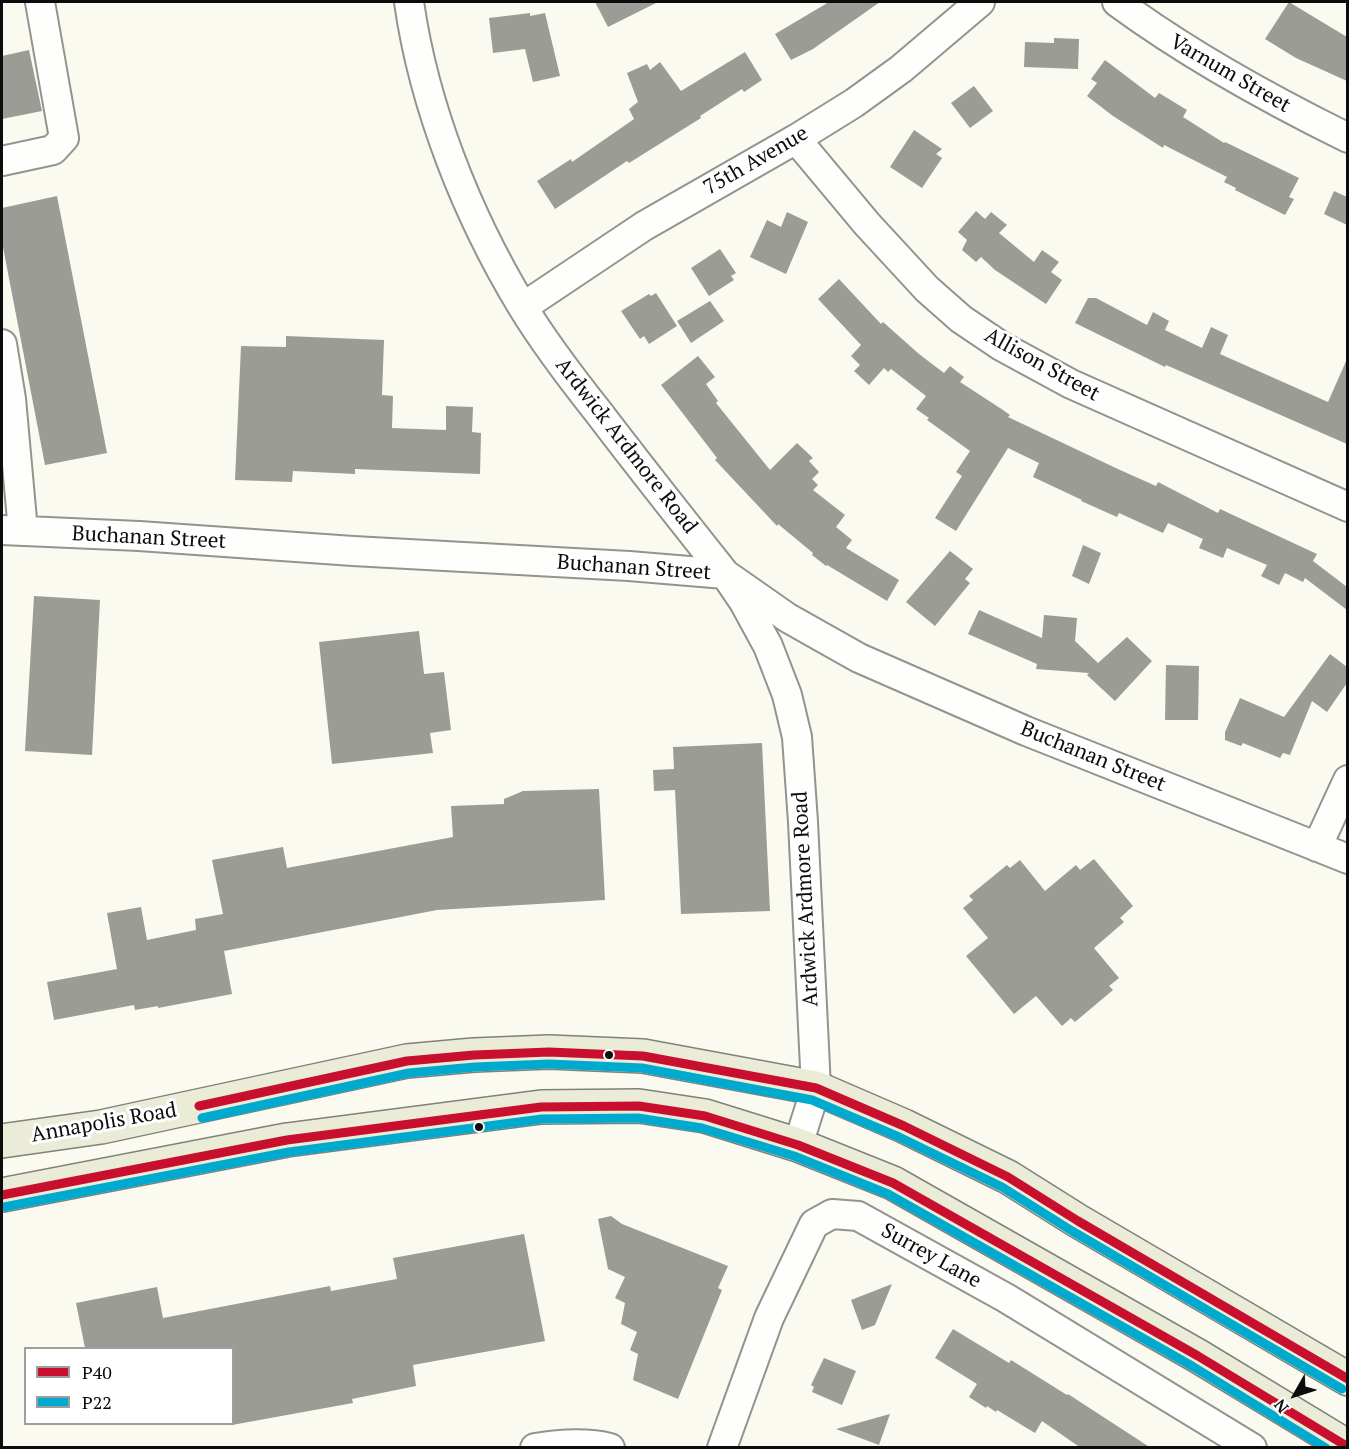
<!DOCTYPE html>
<html>
<head>
<meta charset="utf-8">
<style>
  body { margin:0 }
  #map { position:relative; width:1349px; height:1449px; overflow:hidden; background:#fafaf0; font-family:"PT Serif",serif }
  canvas { display:block }
  .frame { position:absolute; inset:0; border:3px solid #0c0c0c; pointer-events:none }
  .legend { position:absolute; left:24px; top:1347px; width:210px; height:78px; box-sizing:border-box; background:#fff; border:2px solid #9e9e9e; margin:0; padding:8px 10px; list-style:none; font-size:18px; color:#0c0c0c }
  .legend li { display:flex; align-items:center; gap:12px; height:30px }
  .legend b { width:30px; border:2px solid #9e9e9e }
  .north { position:absolute; left:1265px; top:1365px; width:60px; height:60px; -webkit-text-stroke:4px #fff; paint-order:stroke; rotate:231deg; font-size:16px; font-weight:700; line-height:24px; text-align:center; color:#0c0c0c }
  .north::after { content:''; display:block; margin:auto; width:21px; height:27px; background:#0c0c0c; clip-path:polygon(50% 0,100% 100%,50% 72%,0 100%) }
</style>
</head>
<body>
<div id="map">
<canvas width="1349" height="1449"></canvas>
<div class="frame"></div>
<ul class="legend">
<li><b style="height:8px;background:#c8102e"></b>P40</li>
<li><b style="height:8px;background:#00a9ce"></b>P22</li>
</ul>
<div class="north">N</div>
</div>
<script>
const context = document.querySelector('canvas').getContext('2d');
context.lineJoin = 'round';
function fill(path, color) { context.fillStyle = color; context.fill(path, 'evenodd'); }
function stroke(path, color, width, dash) { context.strokeStyle = color; context.lineWidth = width; context.lineCap = dash ? 'butt' : 'round'; context.setLineDash(dash || []); context.stroke(path); }
function write(font, color, halo, rows, align = 'center') {
  context.font = font + ' "PT Serif",serif'; context.lineWidth = 6; context.setLineDash([]); context.textBaseline = 'middle'; context.strokeStyle = halo; context.fillStyle = color; for (const [text, x, y, turn = 0] of rows) {
    context.save(); context.translate(x, y); context.rotate((+turn || 0) * Math.PI / 180); context.textAlign = isNaN(turn) ? turn : align; if (halo) context.strokeText(text, 0, 0); context.fillText(text, 0, 0); context.restore();
  }
}
fill(new Path2D(`
  M595 2H658L608 27Z
  M829 2H880L813 49 791 60 775 34Z
  M1289 2 1347 37V81L1296 58 1265 39Z
  M530 13V16L545 13 560 76 533 82 525 49 493 53 489 18Z
  M1054 38 1079 39 1078 69 1024 67 1025 42 1054 43Z
  M29 50 42 111 2 119V56Z
  M745 52 762 80 744 92 742 89 700 116 701 118 629 163 627 161 555 209 537 181 571 159 572 162 634 119 629 109 638 102 627 73 647 64 650 70 660 62 681 91Z
  M1105 60 1155 98 1159 93 1187 110 1183 117 1224 143 1225 142 1299 178 1289 197 1294 199 1285 215 1235 190 1236 188 1224 182 1227 177 1164 145 1163 148 1113 116 1087 96 1097 83 1091 79Z
  M974 86 993 111 970 128 951 103Z
  M914 130 942 149 936 154 942 158 922 188 890 167Z
  M1334 191 1347 197V225L1324 214Z
  M57 196 107 453 45 465 2 242V208Z
  M976 211 985 219 991 212 1007 225 999 233 1034 262 1042 250 1059 262 1051 272 1062 280 1046 304 995 270 981 257 976 262 962 250 967 240 958 232Z
  M787 212 808 222 786 274 750 257 767 220 781 227Z
  M720 249 736 273 731 276 734 280 709 296 691 268Z
  M839 279 881 324 883 322 919 354 944 373 950 366 964 377 960 382 1003 410 1010 415 1008 417 1120 470 1156 486 1158 482 1218 513 1220 509 1317 554 1313 561 1347 587V610L1305 578 1303 582 1285 573 1279 585 1261 576 1267 565 1227 548 1223 558 1199 548 1203 539 1168 523 1163 533 1119 513 1117 517 1081 501 1082 500 1033 477 1039 463 1008 448 956 531 935 518 962 476 956 472 970 451 927 420 929 418 916 409 926 396 891 369 888 372 884 368 869 385 854 371 860 365 851 356 861 345 818 299Z
  M656 293 677 326 649 344 644 336 640 339 621 311 649 294 651 296Z
  M1088 298H1096L1147 325 1153 312 1169 321 1165 330 1202 348 1211 327 1228 335 1220 354 1328 402 1347 359V444L1166 365 1165 367 1075 323Z
  M710 301 724 321 691 343 677 321Z
  M286 336 384 340 382 395 393 396 392 428 446 430V406L473 407 472 432 481 433 480 474 355 469V474L293 471 292 482 235 480 241 346 286 347Z
  M698 356 715 377 706 384 718 401 716 403 770 470 797 443 813 458 809 461 819 472 812 479 818 485 813 490 845 515 836 527 852 540 846 548 899 580 887 601 827 565 826 566 812 555 813 553 778 524 777 526 715 460 717 458 661 385Z
  M1083 545 1101 553 1089 584 1072 576Z
  M950 551 973 569 965 579 970 583 935 626 906 602Z
  M34 596 100 600 92 755 25 751Z
  M979 610 1042 638 1044 615 1077 618 1075 641 1098 663 1127 637 1152 661 1115 701 1087 675 1089 673 1036 669 1037 664 968 634Z
  M419 631 424 674 444 672 451 730 430 733 433 753 332 764 319 642Z
  M1330 654 1347 667V683L1327 712 1312 701 1290 755 1283 753 1280 758 1243 743 1241 746 1225 740V732L1240 698 1284 717Z
  M1166 665 1199 666 1198 720H1165Z
  M762 743 770 911 681 914 675 790 654 791 653 770 674 769 673 747Z
  M599 789 605 900 437 910 224 951 232 994 158 1008V1006L135 1010 134 1005 54 1020 47 982 117 969 107 913 141 907 147 940 196 930 195 919 223 914 212 860 283 847 287 868 453 837 451 806 504 804V799L523 791Z
  M1094 859 1133 906 1120 918 1124 922 1094 948 1119 978 1109 986 1113 990 1075 1022 1071 1018 1062 1026 1036 996 1014 1014 966 956 988 938 963 908 973 900 969 896 1007 865 1010 868 1020 860 1045 891 1076 865 1080 870Z
  M611 1216 622 1224 728 1266 718 1288 722 1290 678 1399 633 1380 638 1354 630 1350 637 1332 621 1324 625 1303 615 1298 625 1277 608 1269 598 1219Z
  M524 1234 545 1341 413 1365 416 1386 352 1399 353 1403 232 1425V1348H85L76 1303 157 1287 163 1318 330 1286 331 1291 397 1279 393 1258Z
  M892 1284 875 1325 862 1330 851 1300Z
  M953 1329 1009 1363 1011 1360 1067 1395 1068 1394 1151 1448H1081L1042 1421 1035 1433 997 1410 996 1412 987 1406 986 1408 969 1397 977 1384 935 1358Z
  M824 1358 856 1371 842 1405 812 1392 814 1387 811 1385Z
  M890 1414 879 1445 836 1429Z`), '#9c9c96');
const minor = new Path2D(`
  M409 2C424 107 467 215 522 306 545 344 572 379 599 413 640 467 683 521 725 574L744 602 768 646 787 695 797 737 803 822 816 1088 798 1145
  M1117 2C1189 55 1267 98 1348 138
  M796 139 867 224 927 289 961 319 1001 346 1071 384 1348 507
  M2 161 53 150 64 138 40 2
  M523 307 644 226 796 139 854 103 901 69 980 2
  M2 344 11 399 23 531
  M2 530 139 536 353 551 629 566 725 574 788 618 859 658 1026 731 1348 859
  M1317 847 1348 780
  M535 1448C560 1444 586 1442 610 1448
  M722 1448 769 1318 814 1224 832 1214 858 1216 1006 1298 1252 1448`);
const major = new Path2D(`
  M2 1141 101 1127 407 1061 474 1055 549 1052 643 1056 816 1088 904 1126 1008 1177 1078 1221 1348 1379
  M2 1195 287 1140 541 1107 639 1106 705 1116 798 1145 893 1183 1198 1356 1348 1447`);
stroke(minor, '#93938f', 32);
stroke(major, '#80807c', 36);
stroke(minor, '#fefefd', 28);
stroke(major, '#ebecd8', 33);
stroke(new Path2D(`
  M199 1106 407 1061 474 1055 549 1052 643 1056 816 1088 904 1126 1008 1177 1078 1221 1348 1379
  M2 1195 287 1140 541 1107 639 1106 705 1116 798 1145 893 1183 1198 1356 1348 1447`), '#c8102e', 9);
stroke(new Path2D(`
  M202 1118 409 1073 475 1067 549 1064 642 1068 812 1100 899 1137 1002 1187 1072 1231 1342 1389
  M4 1207 289 1152 542 1119 638 1118 702 1128 794 1156 888 1194 1192 1366 1326 1448`), '#00a9ce', 9);
for (const [x, y, r, color] of [
  [609,1055,5,"#0c0c0c"],
  [479,1127,5,"#0c0c0c"]
]) { const dot = new Path2D(); dot.arc(x, y, r, 0, 2 * Math.PI); context.fillStyle = color; context.fill(dot); stroke(dot, '#fff', 2); }
write('21px', '#0c0c0c', '#fff', [
  ["Varnum Street",1230,74,30],
  ["75th Avenue",756,161,-30],
  ["Allison Street",1042,365,29],
  ["Ardwick Ardmore Road",626,446,52],
  ["Buchanan Street",149,538,3],
  ["Buchanan Street",634,568,4],
  ["Buchanan Street",1093,757,22],
  ["Ardwick Ardmore Road",806,899,-93],
  ["Annapolis Road",104,1123,-10],
  ["Surrey Lane",931,1256,29]
]);
</script>
</body>
</html>
